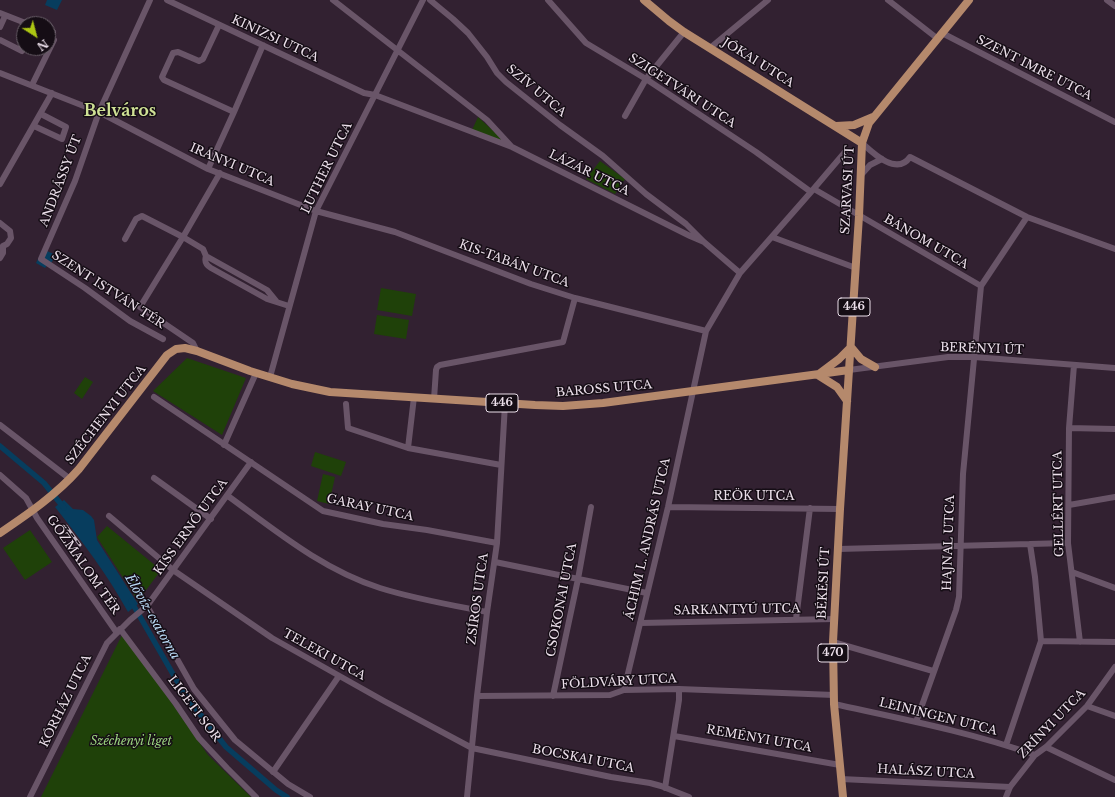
<!DOCTYPE html>
<html>
<head>
<meta charset="utf-8">
<style>
  body { margin:0 }
  #map { position:relative; width:1115px; height:797px; overflow:hidden; background:#322131; font-family:"Libre Baskerville",serif }
  canvas { display:block }
  .north { position:absolute; left:16px; top:16px; width:40px; height:40px; box-sizing:border-box; background:#150d15; border:1px solid #6b616a; border-radius:50%; rotate:144deg; font-size:11px; font-weight:700; line-height:16px; text-align:center; color:#ebdfea }
  .north::after { content:''; display:block; margin:auto; width:14px; height:18px; background:#acc613; clip-path:polygon(50% 0,100% 100%,50% 72%,0 100%) }
</style>
</head>
<body>
<div id="map">
<canvas width="1115" height="797"></canvas>
<div class="north">N</div>
</div>
<script>
const context = document.querySelector('canvas').getContext('2d');
context.lineJoin = 'round';
function fill(path, color) { context.fillStyle = color; context.fill(path, 'evenodd'); }
function stroke(path, color, width, dash) { context.strokeStyle = color; context.lineWidth = width; context.lineCap = dash ? 'butt' : 'round'; context.setLineDash(dash || []); context.stroke(path); }
function write(font, color, halo, rows, align = 'center') {
  context.font = font + ' "Libre Baskerville",serif'; context.lineWidth = 3; context.setLineDash([]); context.textBaseline = 'middle'; context.strokeStyle = halo; context.fillStyle = color; for (const [text, x, y, turn = 0] of rows) {
    context.save(); context.translate(x, y); context.rotate((+turn || 0) * Math.PI / 180); context.textAlign = isNaN(turn) ? turn : align; if (halo) context.strokeText(text, 0, 0); context.fillText(text, 0, 0); context.restore();
  }
}
fill(new Path2D(`
  M478 117 502 139 501 142 472 130Z
  M600 161 625 179 615 194 586 179Z
  M381 288 416 294 412 316 377 310Z
  M377 315 409 320 406 339 374 334Z
  M187 358 246 378 222 435 153 391Z
  M85 377 93 382 82 399 74 393Z
  M315 452 346 462 341 476 311 466Z
  M323 474 335 477 329 504 317 501Z
  M107 526 161 570 138 601 97 537Z
  M30 530 52 562 25 580 3 548Z
  M123 633 208 755 251 797H41Z`), '#1f4109');
fill(new Path2D(`
  M47 0H62L57 10 45 5Z
  M47 251 56 255 50 265 48 264 45 268 36 263 40 255Z
  M64 500 73 509 83 510 91 516 94 520 97 540 138 604 128 612C107 574 82 541 55 507Z`), '#073d5e');
stroke(new Path2D(`
  M0 446 44 483 64 508
  M131 601 185 695 226 747 276 790 287 797`), '#073d5e', 5.5);
stroke(new Path2D(`
  M150 0 99 112 75 181 41 259 85 288 130 321 163 339
  M167 0 364 93 375 95 512 147 690 236 704 242
  M333 0 487 120 511 146
  M430 0 453 19 468 33 487 57 497 73 506 82 560 125 603 156 646 194 686 224 704 242 740 273
  M548 0 586 43 646 79 756 152 811 192
  M888 0 938 39
  M1107 0 1115 6
  M0 13 28 24
  M219 25 203 59 199 61 178 52 173 53 162 77 164 80 234 112
  M0 27 5 16
  M48 30 53 32
  M942 33 1115 122
  M0 40 22 51 24 47
  M710 48 768 0
  M0 73 99 112 208 169 316 211 395 232 531 284 575 298 706 331
  M32 85 54 40
  M625 116 646 79 684 32
  M34 126 62 139 66 127 41 114
  M862 143C874 154 897 176 910 157L1027 217 1115 249
  M208 169 234 112 263 45
  M861 175 870 165 882 159
  M0 184 52 93
  M814 189 981 286
  M0 223 10 231 11 238 7 244 3 246
  M772 237 856 268
  M125 239 136 219 142 216 183 237 203 249 206 256C204 262 206 265 211 268L267 299 289 306
  M206 256 267 290 276 301
  M0 258 3 253V246
  M197 351 193 343 140 307 183 237 220 173
  M1074 365 1069 428 1068 543 1080 642
  M849 370 948 357H974L1115 368
  M270 377 316 211 423 0
  M154 397 323 511 383 524 427 530 497 543
  M414 397 408 448 501 465
  M434 399 436 370 437 367 440 365 563 342 575 298
  M346 404 348 428 408 448
  M0 425 70 479
  M1069 428 1115 429
  M224 445 256 373
  M0 475 26 498 37 518 117 633
  M154 478 211 519
  M228 496C276 531 323 570 380 588 415 599 451 605 487 612
  M1069 505 1115 497
  M668 507 840 509
  M109 516 173 570 272 638 384 701 472 748 611 777 650 783 661 786 689 797
  M838 549 1068 543
  M495 562 647 593
  M1072 572 1115 588
  M147 606 194 689 235 740 288 784 310 797
  M796 619 810 508
  M640 623 834 619
  M120 629 176 704 199 738 227 768 256 797
  M1041 641 1115 642
  M833 642 933 671
  M624 690 668 507 706 331 740 273 811 192 845 152
  M477 696 610 695 624 690 679 689 834 695
  M553 696 578 579 591 507
  M834 704C902 719 970 732 1035 755
  M1087 706 1115 716
  M916 722 956 610 959 597 963 474 981 286 1027 217
  M674 736 840 765
  M1006 745 1041 641 1035 577 1030 544
  M1046 747 1115 780
  M273 772 339 676
  M841 779 1010 787
  M665 788 679 700V689
  M30 797 107 643 130 620 147 606 251 462
  M467 797 477 696 487 612 497 543 505 404
  M1006 797 1010 787 1035 755 1046 747 1087 706 1115 667`), '#695568', 6);
stroke(new Path2D(`
  M644 0 669 21 684 32 862 143
  M836 126 854 125 873 117
  M851 347 861 359 875 367
  M819 374 839 359 851 347
  M818 375 837 387 847 401
  M0 533C28 514 56 495 79 469L167 355 176 349 185 348 197 351 250 371 292 384 330 392 535 405 563 406 603 403 849 370
  M843 797 834 704 833 642 840 509 859 216 862 143 869 123 874 117 969 0`), '#b5896c', 8);
const rail = new Path2D(`
  M66 526 80 545`);
stroke(rail, '#c4b7c3', 3);
stroke(rail, '#150d15', 1.5, [4.5]);
for (const [x, y, w] of [
  [854,307,32],
  [502,403,32],
  [833,653,30]
]) { const box = new Path2D(); box.roundRect(x - w / 2, y - 9, w, 18, 3); context.fillStyle = '#150d15'; context.fill(box); stroke(box, '#ebdfea', 1); }
write('bold 11px', '#ebdfea', null, [
  ["446",854,307],
  ["446",502,403],
  ["470",833,653]
]);
write('12px', '#ebdfea', '#150d15', [
  ["KINIZSI UTCA",275,39,25],
  ["JÓKAI UTCA",758,63,32],
  ["SZENT IMRE UTCA",1034,68,27],
  ["SZÍV UTCA",536,91,40],
  ["SZIGETVÁRI UTCA",682,91,33],
  ["IRÁNYI UTCA",232,165,23],
  ["LUTHER UTCA",327,168,-64],
  ["LÁZÁR UTCA",589,173,26],
  ["ANDRÁSSY ÚT",61,181,-69],
  ["SZARVASI ÚT",848,190,-87],
  ["BÁNOM UTCA",926,242,30],
  ["KIS-TABÁN UTCA",514,264,20],
  ["SZENT ISTVÁN TÉR",108,290,33],
  ["BERÉNYI ÚT",982,349,2],
  ["BAROSS UTCA",604,389,-5],
  ["SZÉCHENYI UTCA",106,415,-52],
  ["REÖK UTCA",754,497],
  ["GELLÉRT UTCA",1059,504,-91],
  ["GARAY UTCA",370,508,12],
  ["KISS ERNŐ UTCA",191,527,-54],
  ["ÁCHIM L. ANDRÁS UTCA",648,539,-77],
  ["HAJNAL UTCA",949,543,-88],
  ["GŐZMALOM TÉR",83,565,55],
  ["BÉKÉSI ÚT",824,583,-87],
  ["ZSÍROS UTCA",478,599,-82],
  ["CSOKONAI UTCA",562,600,-79],
  ["SARKANTYÚ UTCA",737,610,-1],
  ["TELEKI UTCA",324,655,29],
  ["FÖLDVÁRY UTCA",619,682,-3],
  ["KÓRHÁZ UTCA",66,701,-64],
  ["LIGETI SOR",194,709,53],
  ["LEININGEN UTCA",938,717,14],
  ["ZRÍNYI UTCA",1052,724,-46],
  ["REMÉNYI UTCA",759,739,10],
  ["BOCSKAI UTCA",583,759,11],
  ["HALÁSZ UTCA",926,772,3]
]);
write('italic 12px', '#9bd47f', '#150d15', [
  ["Széchenyi liget",131,742]
]);
write('italic 13px', '#b9daf5', '#150d15', [
  ["Élővíz-csatorna",152,617,60]
]);
write('bold 16px', '#cfe195', '#150d15', [
  ["Belváros",120,111]
]);
</script>
</body>
</html>
